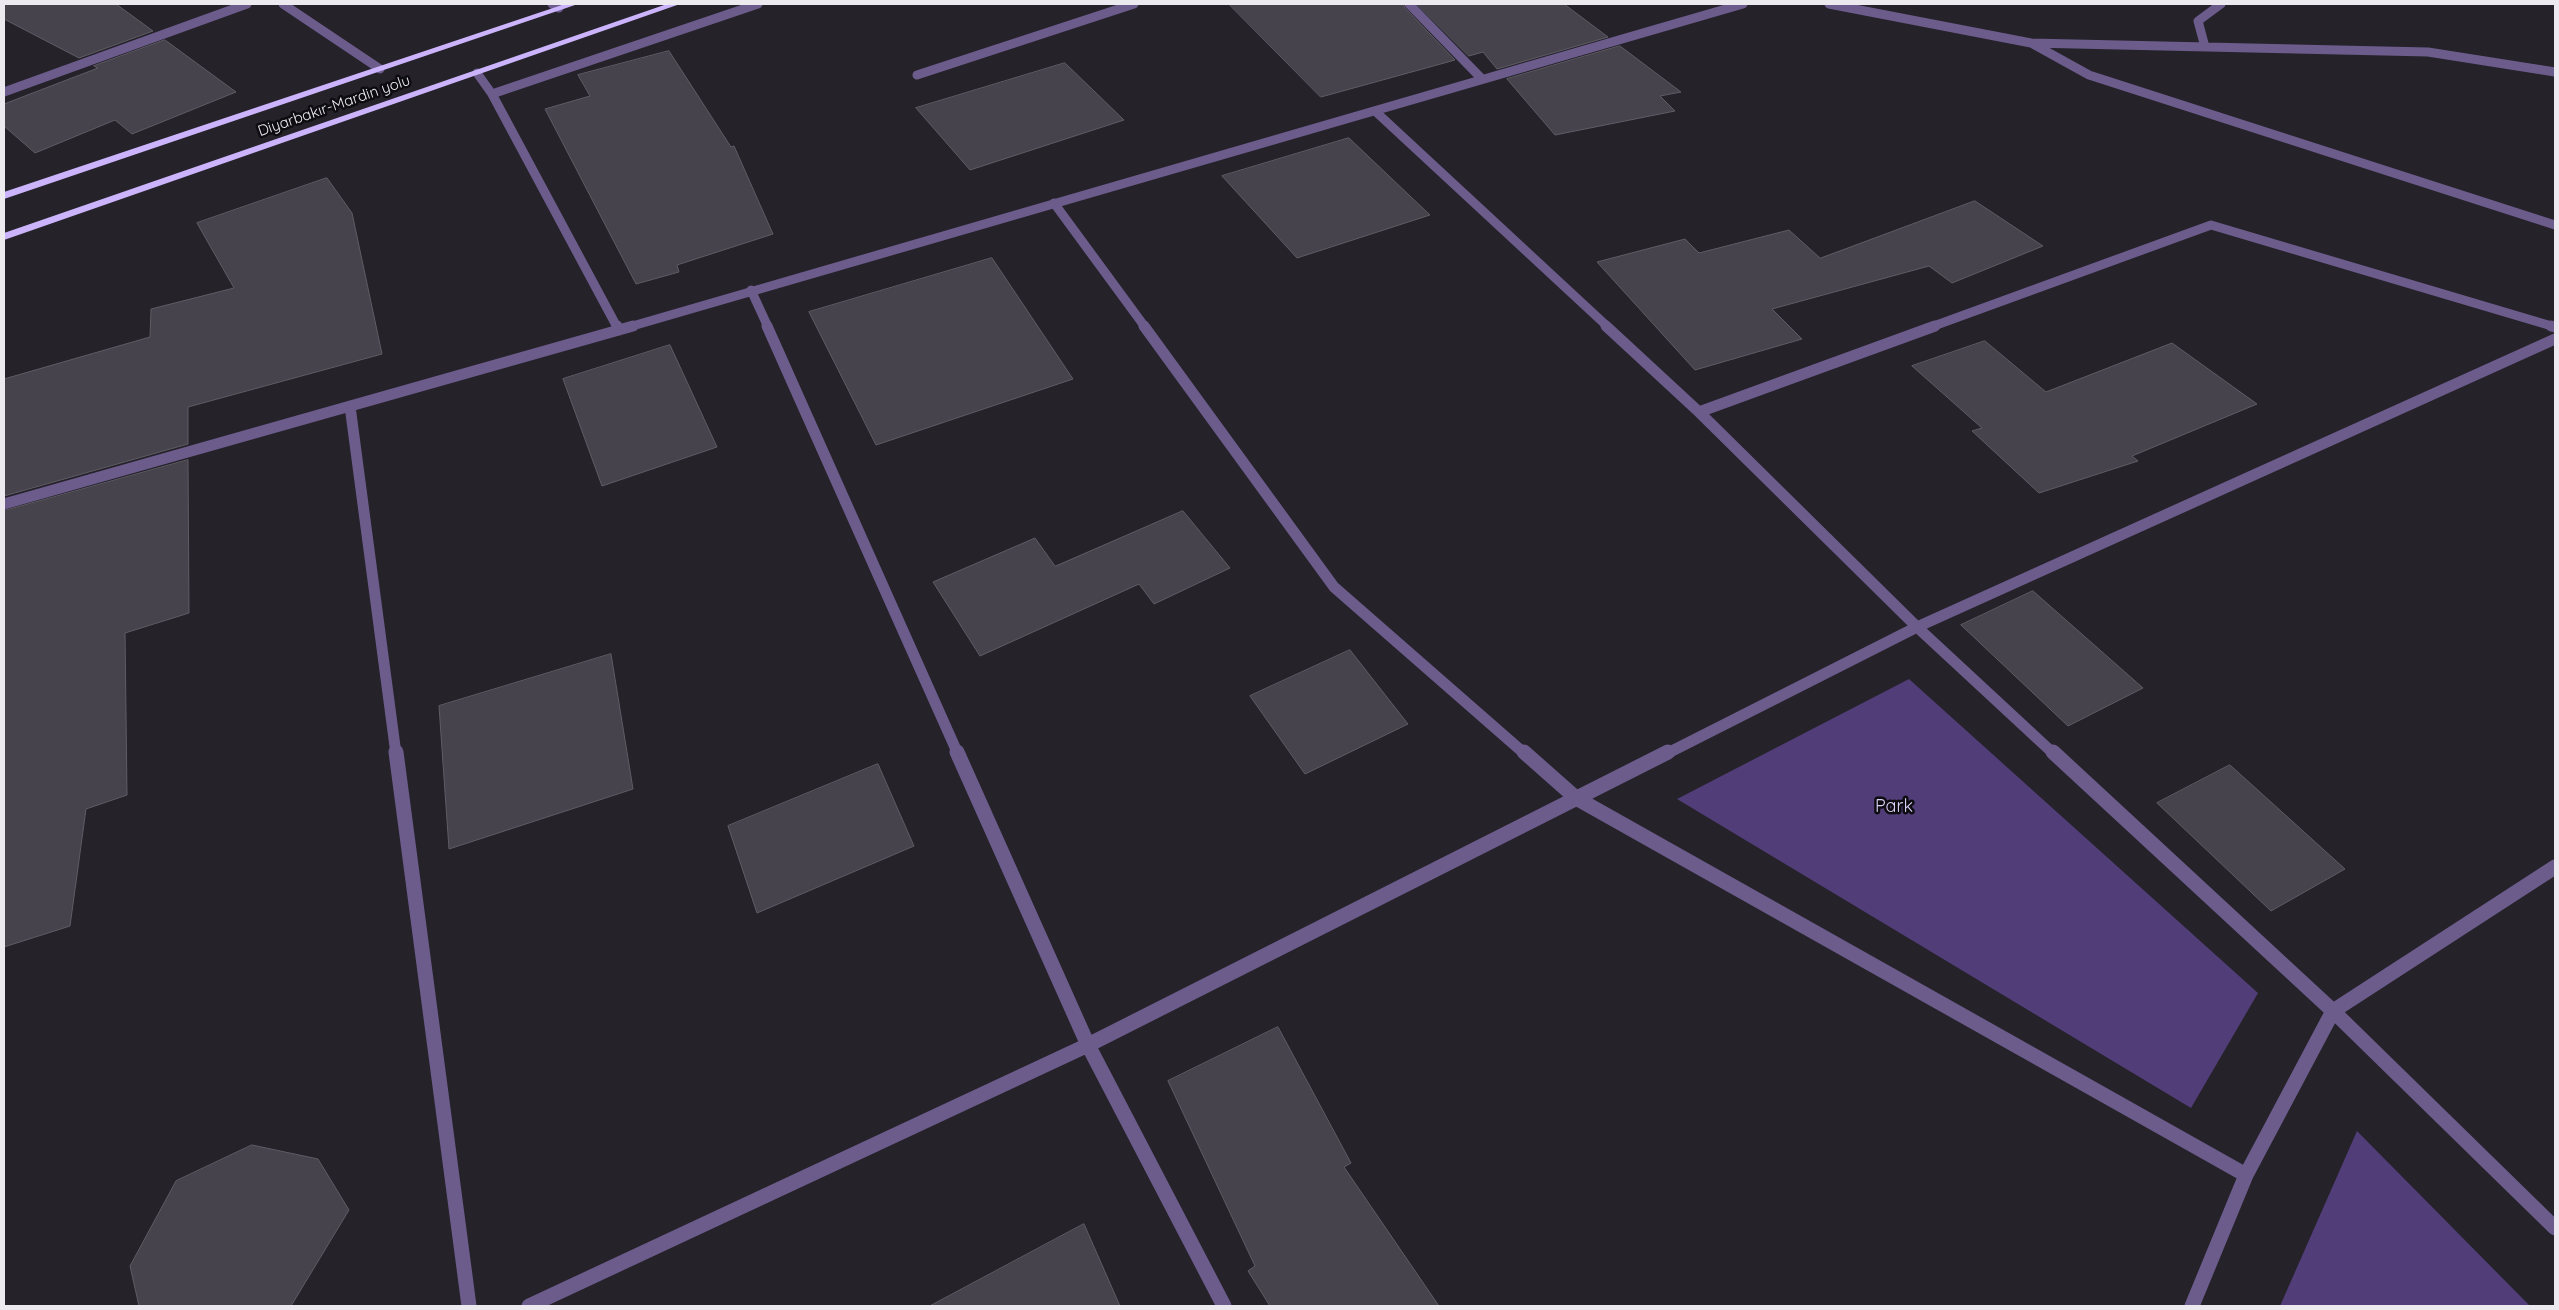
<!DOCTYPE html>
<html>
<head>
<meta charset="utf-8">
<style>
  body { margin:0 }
  #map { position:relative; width:2559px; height:1310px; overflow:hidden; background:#25222a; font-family:Quicksand,sans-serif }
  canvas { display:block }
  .frame { position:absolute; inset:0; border:5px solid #eceaef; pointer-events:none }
</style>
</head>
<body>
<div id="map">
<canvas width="2559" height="1310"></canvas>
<div class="frame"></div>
</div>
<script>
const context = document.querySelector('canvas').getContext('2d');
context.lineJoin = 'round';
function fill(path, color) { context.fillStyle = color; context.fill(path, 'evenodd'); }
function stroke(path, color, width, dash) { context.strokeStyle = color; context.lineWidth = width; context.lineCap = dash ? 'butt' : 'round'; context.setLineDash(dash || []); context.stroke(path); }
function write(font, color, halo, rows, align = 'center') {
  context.font = font + ' Quicksand,sans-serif'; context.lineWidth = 5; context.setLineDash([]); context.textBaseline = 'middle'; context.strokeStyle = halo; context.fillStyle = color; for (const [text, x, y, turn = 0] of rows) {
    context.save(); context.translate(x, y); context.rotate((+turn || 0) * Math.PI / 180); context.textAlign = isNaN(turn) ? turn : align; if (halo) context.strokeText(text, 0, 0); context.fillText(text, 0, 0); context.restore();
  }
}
fill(new Path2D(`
  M1909 679 2258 993 2191 1108 1677 799Z
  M2357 1131 2530 1306H2280Z`), '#513d77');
const building = new Path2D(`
  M4 4H116L153 31 79 58 4 19Z
  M1229 4H1403L1405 8 1455 60 1321 97Z
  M1417 4H1564L1608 37 1497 69 1483 52 1469 56Z
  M165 40 236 92 132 134 115 120 35 153 4 126V104L98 68 94 66Z
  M1620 46 1681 92 1660 96 1675 111 1555 135 1507 79Z
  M669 51 731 147 734 146 773 234 677 265 679 272 636 284 545 109 590 96 578 75Z
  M1065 63 1124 120 970 170 916 108Z
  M1349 138 1430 215 1297 258 1222 176Z
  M327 178 352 213 382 354 188 407V444L4 496V379L150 337 151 309 234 288 197 223Z
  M1975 201 2043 246 1952 283 1929 266 1772 309 1802 339 1695 370 1597 262 1685 239 1699 253 1789 230 1820 258Z
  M992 258 1073 379 876 445 809 312Z
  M1985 341 2046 392 2172 343 2257 404 2132 456 2138 461 2039 493 1972 431 1982 428 1912 366Z
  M670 345 717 447 602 486 563 379Z
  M188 460 189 613 125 633 127 795 86 809 70 926 4 947V511Z
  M1183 511 1230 568 1154 604 1139 584 980 656 933 582 1035 538 1055 566Z
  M2033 591 2143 688 2068 726 1961 625Z
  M1350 650 1408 724 1305 774 1250 696Z
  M611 654 633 789 449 849 439 706Z
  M878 764 914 846 757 913 728 826Z
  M2230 765 2345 869 2271 911 2157 803Z
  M1278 1027 1351 1163 1344 1167 1439 1306H1270L1248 1271 1255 1266 1168 1081Z
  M252 1145 318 1159 349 1210 291 1306H139L130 1266 176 1181Z
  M1084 1224 1120 1306H930Z`);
fill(building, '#46434c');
stroke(building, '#5f5c65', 1);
stroke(new Path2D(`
  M283 4 380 69
  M552 4 559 8
  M1409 4 1481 78
  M1829 4 2031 43 2428 52 2555 72
  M2033 44 2089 75 2555 225
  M2205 47 2198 21 2221 4
  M477 73 492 94 617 327
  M917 75 1134 4
  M4 92 247 4
  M492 94 758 4
  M1375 111 1608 327
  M1054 203 1145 327
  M751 290 768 327
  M629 327 1743 4
  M1931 327 2211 225 2555 327`), '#6c5c8c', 9);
stroke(new Path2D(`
  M617 326 619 330
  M767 326 958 754
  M1144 326 1334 587 1525 754
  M1606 326 1699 412 1917 627 2054 754
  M2551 326 2555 327
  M350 406 396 754
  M1699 412 1935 326
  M4 504 633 326
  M1666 754 1917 627 2555 339`), '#6c5c8c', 11);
stroke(new Path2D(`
  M396 752 469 1306
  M957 752 1088 1045 1224 1306
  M1524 752 1576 798 2246 1175
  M2053 752 2333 1011 2555 1228
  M529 1306 1088 1045 1668 752
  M2192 1306 2246 1175 2333 1011 2555 867`), '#6c5c8c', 15);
fill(new Path2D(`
  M565 4H578L4 199V192Z
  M667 4H680L4 240V233Z`), '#cbb4fc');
write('15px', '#eceaef', '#0d0c10', [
  ["Diyarbakır-Mardin yolu",334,106,-19]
]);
write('18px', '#ddd1f9', '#0d0c10', [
  ["Park",1894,807]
]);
</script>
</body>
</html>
